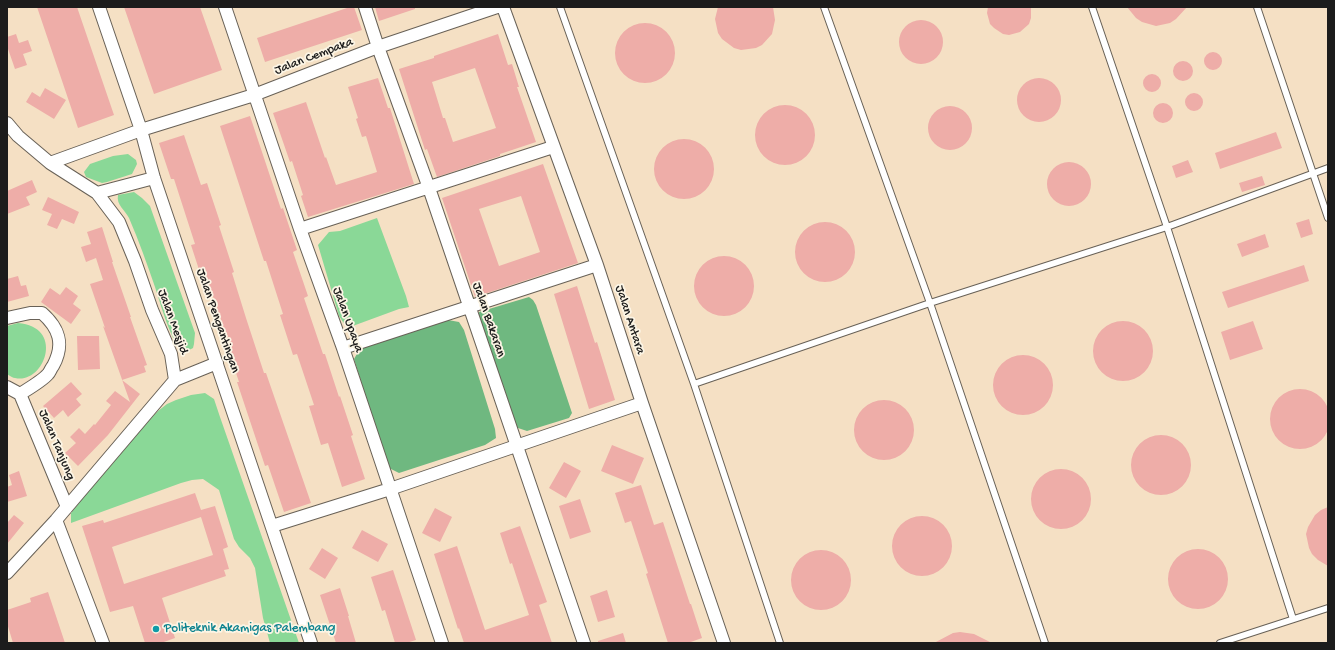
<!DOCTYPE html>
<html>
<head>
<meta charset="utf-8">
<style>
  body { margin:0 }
  #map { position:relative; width:1335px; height:650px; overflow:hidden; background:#f5e0c4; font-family:"Gochi Hand",sans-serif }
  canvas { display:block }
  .frame { position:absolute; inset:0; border:8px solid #1c1c1c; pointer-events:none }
</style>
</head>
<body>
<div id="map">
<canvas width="1335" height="650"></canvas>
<div class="frame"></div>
</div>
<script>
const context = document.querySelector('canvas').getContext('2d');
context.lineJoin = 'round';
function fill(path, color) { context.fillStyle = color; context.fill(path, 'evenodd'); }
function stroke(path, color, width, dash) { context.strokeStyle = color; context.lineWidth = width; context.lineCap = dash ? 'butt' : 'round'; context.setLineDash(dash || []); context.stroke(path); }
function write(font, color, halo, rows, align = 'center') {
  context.font = font + ' "Gochi Hand",sans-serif'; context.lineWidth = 3.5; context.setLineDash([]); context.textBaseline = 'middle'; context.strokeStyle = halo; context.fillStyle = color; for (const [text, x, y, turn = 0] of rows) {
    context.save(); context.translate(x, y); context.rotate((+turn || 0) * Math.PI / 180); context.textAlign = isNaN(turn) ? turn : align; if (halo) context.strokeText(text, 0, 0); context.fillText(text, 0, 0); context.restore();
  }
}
fill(new Path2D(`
  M128 154 136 160 137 164 132 174 107 182 102 183 86 177 84 172 90 164 113 156Z
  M134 192 142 198 150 206 195 333 194 344 193 348C188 351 183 352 179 347 169 335 160 302 155 287 147 264 139 241 129 218 125 210 116 205 118 195Z
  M377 218 406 296 409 307 399 309 350 327 345 325 339 316 318 245 329 232 340 231Z
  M18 323C66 327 44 385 15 378 13 378 10 376 7 374V326Z
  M205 393 214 399 220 417 299 643H270L263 618 255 568 250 558 239 547 234 539 219 490 203 479 192 480 181 483 71 523V513L115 457 158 411 167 404 176 400 191 395Z`), '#8ad897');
fill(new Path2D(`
  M529 297 533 300 536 305 572 413 569 418 527 431 518 428 513 422 479 322V312Z
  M448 320 459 322 464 330 495 429 496 438 485 445 399 473 389 468 387 464 354 359 361 347Z`), '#6fb880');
fill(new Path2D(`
  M37 7H77L114 115 78 128Z
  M124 7H200L222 70 154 94Z
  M350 7H354L362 30 265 62 257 38Z
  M375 7H415V9L379 21Z
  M718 7H773L775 20 772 34 762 45 756 48 741 50 734 48 722 39 718 33 715 19Z
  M988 7H1031V18L1029 24 1020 32 1009 35 1003 34 994 28 990 24 987 13Z
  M1127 7H1187L1176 19 1170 23 1156 26 1142 22 1136 18Z
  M899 42a22 22 0 1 1 44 0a22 22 0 1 1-44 0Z
  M615 53a30 30 0 1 1 60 0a30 30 0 1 1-60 0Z
  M16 34 19 43 28 40 32 51 23 54 27 65 15 69 7 46V37Z
  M498 34 508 65 512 64 519 87H517L536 142 500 154V156L437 177 427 149 425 150 399 69 434 58V56ZM475 68 496 128 453 142 445 118H443L432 82Z
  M1204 61a9 9 0 1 1 18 0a9 9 0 1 1-18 0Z
  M1173 71a10 10 0 1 1 20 0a10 10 0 1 1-20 0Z
  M1143 83a9 9 0 1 1 18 0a9 9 0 1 1-18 0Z
  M378 78 388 108H390L414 184 308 217 301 196 303 195 292 161 290 162 273 113 306 102 325 158 326 157 336 185 377 172 366 136 362 137 356 119 358 118 348 87Z
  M1017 100a22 22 0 1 1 44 0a22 22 0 1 1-44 0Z
  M45 88 66 100 54 119 26 102 32 92 40 97Z
  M1185 102a9 9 0 1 1 18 0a9 9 0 1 1-18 0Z
  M1153 113a10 10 0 1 1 20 0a10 10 0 1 1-20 0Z
  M755 135a30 30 0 1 1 60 0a30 30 0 1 1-60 0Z
  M928 128a22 22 0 1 1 44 0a22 22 0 1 1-44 0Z
  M250 116 281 209 283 208 297 250 293 252 308 296 304 298 323 354H325L339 397 340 396 353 435 351 436 365 479 342 487 328 443 321 445 309 406 314 405 297 354 293 355 280 315 283 314 266 261H264L220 126Z
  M1276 132 1282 148 1220 169 1215 153Z
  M184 135 201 185 207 183 221 225 219 226 234 272 232 273 246 318 264 373H266L311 503 284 512 268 465 265 466 237 382H239L224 336 226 335 208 281 203 282 191 245 195 244 174 179H171L159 143Z
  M654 169a30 30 0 1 1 60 0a30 30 0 1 1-60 0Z
  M1188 160 1193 172 1176 178 1172 166Z
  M1047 184a22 22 0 1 1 44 0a22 22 0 1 1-44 0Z
  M543 164 578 263 475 297 442 198ZM521 196 540 252 499 266 479 209Z
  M1262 176 1265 185 1242 192 1239 183Z
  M32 180 37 192 26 197 30 205 7 214V191Z
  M48 197 79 212 74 224 62 219 57 229 47 225 52 214 42 210Z
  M1309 219 1313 234 1301 238 1296 223Z
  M795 252a30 30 0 1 1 60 0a30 30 0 1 1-60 0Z
  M102 227 113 262H112L131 317H130L147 365 144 366 146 372 122 380 140 394 108 435 78 466 65 453 76 443 70 437 79 428 85 434 94 424 95 425 111 405 106 401 115 391 130 402 103 326 105 328 90 284 103 280 96 258 86 262 81 247 91 244 87 232Z
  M1265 234 1269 247 1242 257 1237 244Z
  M694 286a30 30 0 1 1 60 0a30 30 0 1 1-60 0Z
  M1304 265 1309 281 1228 308 1222 292Z
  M18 276 21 286 26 285 29 296 7 302V279Z
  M577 286 595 343 597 342 615 400 589 409 554 294Z
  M66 287 78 296 73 304 81 310 71 324 41 302 50 288 60 295Z
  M1253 321 1263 349 1230 360 1221 332Z
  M1093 351a30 30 0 1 1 60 0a30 30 0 1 1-60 0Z
  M77 336H99L100 369 78 370Z
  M993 385a30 30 0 1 1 60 0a30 30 0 1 1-60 0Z
  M71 382 82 394 76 399 81 405 68 417 63 410 54 418 43 406Z
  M1270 419a30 30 0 1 1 60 0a30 30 0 1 1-60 0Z
  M854 430a30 30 0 1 1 60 0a30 30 0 1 1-60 0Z
  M1131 465a30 30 0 1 1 60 0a30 30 0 1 1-60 0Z
  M612 445 644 458 633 484 601 471Z
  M564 462 581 471 566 498 549 488Z
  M1031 499a30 30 0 1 1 60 0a30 30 0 1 1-60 0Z
  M19 471 27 496 7 502V487L12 485 9 475Z
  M641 485 654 525 663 522 690 604H691L702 638 688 643H668L646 574 648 573 631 521 625 523 615 493Z
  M195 493 201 510 215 506 228 547 223 549 229 569 224 570 226 576 162 598 175 638 161 643H145L133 606 110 612 82 526 103 520 104 523ZM201 517 213 555 124 584 112 547Z
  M580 499 591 532 570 539 559 506Z
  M1328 507V566L1318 560 1312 554 1309 548 1306 534 1308 527 1315 515 1321 510Z
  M435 508 452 517 440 542 422 533Z
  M14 515 24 523 7 544V523Z
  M892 546a30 30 0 1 1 60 0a30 30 0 1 1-60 0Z
  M520 526 547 602 539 605 552 643H464L459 628 458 629 434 554 457 546 485 630 529 615 512 563 510 564 500 533Z
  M362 530 388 544 378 562 352 548Z
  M322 548 338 558 325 579 309 569Z
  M1168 579a30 30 0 1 1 60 0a30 30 0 1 1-60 0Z
  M791 580a30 30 0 1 1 60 0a30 30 0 1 1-60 0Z
  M393 570 416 640 406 643H395L385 610 382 611 371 577Z
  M340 588 349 616H348L356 643H336L320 595Z
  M607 590 615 617 598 622 590 596Z
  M48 592 65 643H13L7 623V610L31 602 30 598Z
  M960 632 974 634 992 643H934L953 633Z
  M623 633 626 643H598V641Z`), '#eeada8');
const lane = new Path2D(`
  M560 7 694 384 780 643
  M824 7 930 303 1045 643
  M1092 7 1167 227 1293 619
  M1257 7 1328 218
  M694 384 930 303 1167 227 1328 168
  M1220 643 1328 608`);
const street = new Path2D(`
  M99 7 141 130 154 178 311 643
  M225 7 300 229 343 348 442 643
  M365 7 378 47 429 188 584 643
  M503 7 597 265 642 403 724 643
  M7 123 18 136 50 163 97 193 119 222 135 261 152 310 171 354 175 380 56 520 7 573
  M50 163 141 130 254 95 378 47 497 7
  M97 193 154 178
  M300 229 553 147
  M7 318 30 313H42C59 328 65 344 53 366 51 368 50 372 48 374 42 381 28 389 20 394L7 387
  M343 348 597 265
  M175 380 217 363
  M20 394 67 507
  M56 520 103 643
  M272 526 390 489 642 403`);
stroke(lane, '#686157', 8);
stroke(street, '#686157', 14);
stroke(lane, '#fff', 6);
stroke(street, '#fff', 12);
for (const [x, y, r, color] of [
  [156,629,4,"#0f9aa8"]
]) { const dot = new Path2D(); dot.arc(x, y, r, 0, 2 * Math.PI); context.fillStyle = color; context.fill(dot); stroke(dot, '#fcf5e5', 1.5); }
write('13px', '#1c1c1c', '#fcf5e5', [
  ["Jalan Cempaka",314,57,-21],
  ["Jalan Upaya",347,320,70],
  ["Jalan Bakaran",488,320,71],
  ["Jalan Antara",629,320,72],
  ["Jalan Pengantingan",217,321,71],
  ["Jalan Mesjid",172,322,70],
  ["Jalan Tanjung",56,445,67]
]);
write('13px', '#0d838f', '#fcf5e5', [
  ["Politeknik Akamigas Palembang",164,629]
], 'left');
</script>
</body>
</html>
